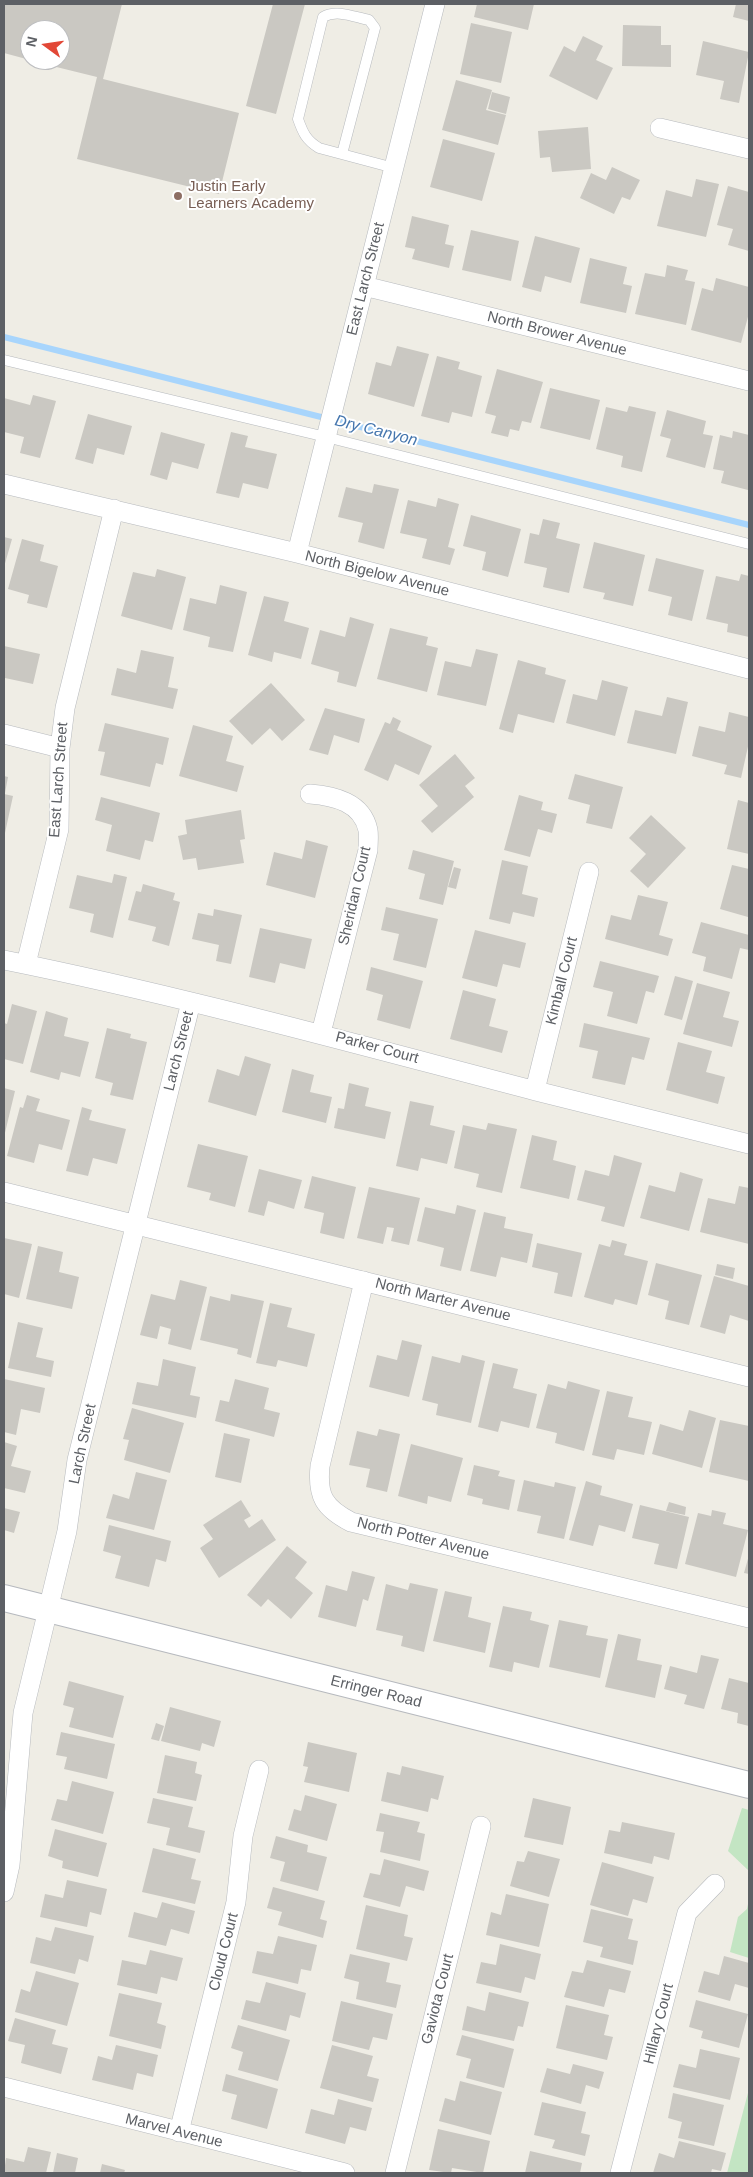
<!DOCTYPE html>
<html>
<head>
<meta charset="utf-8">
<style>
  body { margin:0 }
  #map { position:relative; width:753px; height:2177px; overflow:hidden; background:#efede5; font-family:Arial,sans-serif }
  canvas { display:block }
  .frame { position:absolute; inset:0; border:5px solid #5d6065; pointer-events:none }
  .north { position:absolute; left:20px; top:20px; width:50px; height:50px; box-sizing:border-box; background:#fff; border:1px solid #bebfc1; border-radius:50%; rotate:284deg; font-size:14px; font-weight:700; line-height:20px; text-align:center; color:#5d6065 }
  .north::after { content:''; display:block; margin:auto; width:18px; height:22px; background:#e24837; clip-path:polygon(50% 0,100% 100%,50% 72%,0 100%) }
</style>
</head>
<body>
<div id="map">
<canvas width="753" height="2177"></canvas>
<div class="frame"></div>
<div class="north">N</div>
</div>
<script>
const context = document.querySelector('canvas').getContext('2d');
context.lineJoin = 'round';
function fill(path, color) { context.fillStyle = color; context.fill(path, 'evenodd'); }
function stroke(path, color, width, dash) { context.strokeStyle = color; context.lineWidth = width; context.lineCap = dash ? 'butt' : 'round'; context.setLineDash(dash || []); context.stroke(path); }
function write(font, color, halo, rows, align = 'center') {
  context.font = font + ' Arial,sans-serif'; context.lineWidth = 4; context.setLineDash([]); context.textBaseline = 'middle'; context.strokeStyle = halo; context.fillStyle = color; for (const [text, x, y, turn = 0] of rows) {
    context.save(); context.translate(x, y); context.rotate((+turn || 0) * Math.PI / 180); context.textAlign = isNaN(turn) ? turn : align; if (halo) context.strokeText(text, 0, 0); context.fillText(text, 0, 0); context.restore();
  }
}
fill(new Path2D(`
  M742 1808 749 1810V1871L728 1851Z
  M749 1899V1958L730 1952 738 1917 747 1909Z
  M749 2089V2173H727Z`), '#c3e5c3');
stroke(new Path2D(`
  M4 337 749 525`), '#a8d5fc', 6);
fill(new Path2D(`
  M4 4H122L103 79 239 113 219 194 77 159 97 77 32 61 60 60V30H30V60L4 53Z
  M273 4H305L276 114 246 106Z
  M477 4H534L528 30 474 17Z
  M736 4H749V21L733 17Z
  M471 23 512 32 501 83 460 74Z
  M623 25 661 26V45H671V67L622 66Z
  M583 36 603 46 596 60 613 68 597 100 549 76 564 46 575 52Z
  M703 41 749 52 739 103 720 99 724 81 696 75Z
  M456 80 492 90 486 110 506 115 498 145 442 130Z
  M492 92 510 97 506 114 488 109Z
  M588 127 591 169 552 172 550 157 540 158 538 131Z
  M443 139 495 153 482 201 430 187Z
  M612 167 640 180 630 200 622 197 614 214 580 198 591 173 606 180Z
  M696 179 719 184 706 237 657 226 666 190 692 197Z
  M728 186 749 192V251L728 245 733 229 717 225Z
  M412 216 449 225 445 244 454 246 449 268 412 259 415 249 405 247Z
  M471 230 519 241 511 281 462 270Z
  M535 236 580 248 571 283 545 276 541 292 522 287Z
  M590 258 627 267 623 284 632 286 626 313 580 303Z
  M667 265 688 270 685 280 695 282 686 325 635 314 645 273 665 277Z
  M716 278 749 287V313L741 343 691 330 702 288 713 291Z
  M397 346 429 354 414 407 368 394 376 362 391 366Z
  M437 356 460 362 458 369 482 376 472 417 452 412 449 423 421 416Z
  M497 369 543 382 531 423 522 421 519 431 510 429 508 437 491 433 496 416 485 413Z
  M550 388 600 400 590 440 540 428Z
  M33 395 56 401 40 458 20 453 24 437 4 432V398L30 405Z
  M629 406 656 412 642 472 621 467 623 456 596 449 606 407 627 412Z
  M667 410 706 421 703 434 713 436 705 468 666 457 671 439 660 436Z
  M88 414 132 426 124 455 97 448 93 464 75 459Z
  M733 431 749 435 748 490 721 483 724 471 713 469 720 435 732 438Z
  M161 432 205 444 198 469 172 462 167 480 150 475Z
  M231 432 248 436 245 447 277 454 268 489 243 483 239 498 216 493Z
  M374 484 399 489 384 549 358 542 363 523 338 517 346 487 372 493Z
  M438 498 459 504 448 547 455 549 450 565 422 558 427 539 400 533 408 500 436 507Z
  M471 515 521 529 508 577 482 570 486 552 463 546Z
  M543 519 560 523 556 538 580 544 569 593 543 587 547 568 524 563 530 533 539 535Z
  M4 537 12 539 4 567Z
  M22 539 44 545 40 561 58 566 47 608 27 603 29 595 8 589Z
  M594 542 645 555 633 606 603 599 605 593 583 588Z
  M656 558 704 570 692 621 668 615 672 597 648 591Z
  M157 569 186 577 172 630 121 616 133 572 155 577Z
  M741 574 749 576V637L727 632 728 624 706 619 716 576 739 581Z
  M220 585 247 592 233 652 208 647 210 637 183 630 190 598 216 604Z
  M264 596 289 602 284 621 309 628 301 659 274 652 272 662 248 655Z
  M350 617 374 624 356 687 337 682 339 672 311 664 320 630 345 637Z
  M390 628 428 637 426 645 438 648 427 692 377 679Z
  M4 646 40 654 33 684 5 678 4 681Z
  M476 649 498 654 486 706 437 695 445 661 471 667Z
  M141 650 174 657 168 687 178 689 173 709 111 695 117 668 136 673Z
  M518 660 546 668 545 674 566 680 554 723 518 714 513 733 499 729Z
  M602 680 628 687 615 736 566 723 573 694 597 700Z
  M271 683 305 720 282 741 270 728 252 745 229 721Z
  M667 697 688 702 676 754 627 743 635 710 662 716Z
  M325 708 365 719 359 743 334 735 328 755 309 750Z
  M729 712 749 717V742L741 778 724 774 727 765 692 756 699 726 725 732Z
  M393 717 401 721 397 730 432 746 419 775 395 764 388 781 364 770 385 722 390 724Z
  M105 723 169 738 163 765 156 763 150 787 100 775 105 752 98 751Z
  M193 725 233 736 226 761 244 766 237 792 179 776Z
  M455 754 475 778 465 786 474 797 432 833 421 821 438 806 419 785Z
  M575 774 623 787 612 829 586 823 590 805 568 799Z
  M4 776 8 777 5 793H4Z
  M4 794 13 796 5 833H4Z
  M519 795 543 802 541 810 557 814 552 833 538 829 530 857 504 850Z
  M101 797 160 813 153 842 145 840 140 860 106 851 112 825 95 820Z
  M738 800 749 803V854L727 849Z
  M241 810 245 839 240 840 244 863 198 870 196 858 183 860 178 836 187 834 185 820Z
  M651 815 686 848 648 888 630 871 646 854 629 838Z
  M306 840 328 846 315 898 266 885 274 852 302 859Z
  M413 850 454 861 443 905 419 899 425 874 408 869Z
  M502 860 528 866 522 894 538 898 534 917 513 912 510 924 489 919Z
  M732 865 749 869 748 917 720 909Z
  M454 867 461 869 456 889 448 887Z
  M114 874 127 877 113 938 90 932 94 914 69 908 77 875 112 883Z
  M143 884 175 893 173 900 180 902 169 946 152 941 156 927 128 920 136 891 141 892Z
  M638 895 668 902 659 935 673 939 668 956 605 939 611 915 631 920Z
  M386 907 438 919 426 968 393 960 399 934 381 930Z
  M214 909 242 915 231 964 216 961 219 945 192 939 198 913 213 916Z
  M701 922 749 935V950L740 948 732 979 703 971 706 957 692 953Z
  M260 928 312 939 305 969 280 963 275 983 249 977Z
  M475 930 526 943 520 968 503 964 497 987 462 978Z
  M600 961 659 976 654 993 646 991 637 1024 607 1016 613 992 593 987Z
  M371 967 423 981 410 1029 377 1020 383 995 366 990Z
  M675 976 693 981 682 1020 664 1015Z
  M697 983 730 992 723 1017 739 1021 732 1047 683 1034Z
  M463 990 496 999 489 1026 508 1031 502 1053 450 1039Z
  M12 1004 37 1011 23 1064 4 1059V1023L7 1024Z
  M46 1011 68 1018 64 1036 89 1042 80 1077 61 1072 59 1080 30 1072Z
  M584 1023 650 1038 644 1060 632 1057 625 1085 592 1078 598 1051 579 1047Z
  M107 1028 131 1034 130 1038 147 1042 133 1100 110 1095 113 1083 95 1078Z
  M678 1042 712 1051 706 1072 725 1077 718 1104 666 1090Z
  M245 1056 271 1064 256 1116 208 1102 217 1069 239 1076Z
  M292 1069 314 1075 310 1092 332 1097 326 1123 282 1112Z
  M349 1083 369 1088 365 1106 391 1112 385 1139 334 1128 338 1108 344 1109Z
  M4 1088 15 1091 4 1137Z
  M27 1095 40 1099 36 1111 70 1120 62 1150 39 1144 34 1163 7 1156 20 1107 23 1108Z
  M410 1101 434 1106 430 1125 455 1131 447 1164 421 1158 418 1171 396 1166Z
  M82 1107 92 1110 89 1120 126 1129 117 1164 93 1158 88 1176 66 1171Z
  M488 1123 517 1129 502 1193 476 1187 479 1174 454 1168 463 1125 486 1130Z
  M532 1135 557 1141 553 1160 576 1166 569 1199 520 1188Z
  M198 1144 248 1156 235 1207 209 1200 211 1193 187 1187Z
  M614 1155 642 1163 624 1227 601 1221 605 1207 577 1200 585 1170 609 1176Z
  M259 1169 302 1180 294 1209 268 1201 264 1216 248 1212Z
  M680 1172 703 1179 689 1231 640 1218 649 1185 675 1192Z
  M312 1176 356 1187 344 1239 320 1233 324 1213 304 1208Z
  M739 1186 749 1188V1244L700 1232 708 1198 735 1204Z
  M369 1187 420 1198 409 1245 391 1241 394 1228 387 1227 383 1244 357 1238Z
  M457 1205 476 1210 461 1271 440 1266 444 1248 417 1241 425 1207 455 1214Z
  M484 1212 506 1217 504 1228 533 1234 527 1263 501 1257 496 1277 470 1271Z
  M4 1238 32 1244 19 1298 4 1294Z
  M612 1240 627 1244 624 1255 648 1261 637 1305 615 1299 613 1305 584 1297 599 1244 610 1247Z
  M537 1243 582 1253 572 1297 554 1293 558 1273 532 1267Z
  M38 1246 63 1252 59 1272 79 1277 72 1309 26 1299Z
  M656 1263 702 1275 689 1325 665 1319 669 1301 648 1295Z
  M717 1264 735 1268 733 1279 715 1275Z
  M714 1276 749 1286V1321L730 1315 725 1334 700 1327Z
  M180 1280 207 1287 191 1350 168 1344 171 1329 160 1326 157 1339 140 1335 151 1294 175 1300Z
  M231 1294 264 1301 251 1358 237 1354 238 1349 200 1340 210 1296 230 1301Z
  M270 1303 292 1308 287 1327 315 1334 307 1367 278 1360 276 1367 256 1363Z
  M18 1322 43 1328 36 1357 54 1361 51 1377 8 1368Z
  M402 1340 422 1345 409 1397 369 1387 377 1355 397 1360Z
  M462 1355 485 1361 471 1423 436 1415 438 1404 422 1400 432 1356 460 1363Z
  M163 1359 196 1367 190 1395 200 1397 196 1418 132 1404 137 1382 158 1386Z
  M493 1363 518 1369 513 1388 537 1394 529 1428 501 1421 498 1432 478 1427Z
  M4 1379 45 1388 40 1413 21 1409 16 1435 4 1432Z
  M235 1379 269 1388 264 1409 280 1413 274 1437 215 1421 220 1400 229 1402Z
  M568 1381 600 1390 584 1451 555 1443 557 1433 536 1428 548 1384 566 1389Z
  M607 1391 633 1397 628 1417 652 1422 644 1455 617 1449 614 1460 592 1455Z
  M132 1408 184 1423 170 1473 124 1460 129 1440 123 1439Z
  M689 1410 716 1418 702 1468 652 1454 660 1424 683 1431Z
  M720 1420 749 1426V1481L709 1472Z
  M379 1429 400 1434 387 1492 366 1487 370 1469 349 1465 357 1431 377 1436Z
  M224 1433 250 1439 241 1483 215 1477Z
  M4 1442 17 1446 11 1466 31 1471 25 1493 4 1488Z
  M411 1444 463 1458 451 1502 428 1496 427 1504 398 1496Z
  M474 1465 500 1471 498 1476 515 1480 509 1510 482 1504 483 1499 467 1495Z
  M136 1472 167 1480 154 1530 106 1518 113 1494 129 1499Z
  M524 1480 554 1487 555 1482 576 1487 564 1539 537 1533 541 1516 517 1511Z
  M586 1481 602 1486 600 1495 633 1504 625 1532 599 1525 593 1546 569 1540Z
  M241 1500 251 1516 244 1520 249 1528 262 1519 276 1540 219 1578 200 1548 213 1539 203 1525Z
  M669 1502 686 1507 685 1515 666 1511Z
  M640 1505 689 1517 677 1569 654 1564 659 1544 632 1538Z
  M4 1508 20 1512 14 1533 4 1530Z
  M712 1510 726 1513 723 1524 748 1530 736 1577 685 1564 698 1513 711 1516Z
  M109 1525 171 1541 166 1562 156 1559 149 1587 115 1578 121 1556 103 1551Z
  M287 1546 307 1562 295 1578 313 1593 291 1619 268 1599 261 1607 247 1595Z
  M749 1555V1574L744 1573Z
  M352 1571 375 1577 368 1601 363 1599 356 1627 318 1617 326 1585 347 1591Z
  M410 1583 438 1589 424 1652 401 1646 403 1636 376 1630 386 1584 408 1590Z
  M445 1591 472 1597 468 1617 491 1623 485 1653 433 1641Z
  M503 1606 532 1612 530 1620 549 1625 539 1668 514 1662 512 1672 489 1667Z
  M559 1620 588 1626 586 1635 608 1639 600 1678 549 1667Z
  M618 1634 641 1639 637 1660 662 1665 655 1698 605 1687Z
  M701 1655 719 1659 704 1709 684 1704 687 1695 664 1689 670 1666 697 1673Z
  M729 1678 749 1683V1726L737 1723 738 1713 721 1709Z
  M69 1681 124 1696 113 1738 69 1727 74 1708 63 1705Z
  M170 1707 221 1721 214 1747 202 1743 200 1751 161 1741Z
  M156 1723 164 1726 159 1741 151 1739Z
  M61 1732 115 1744 107 1779 64 1769 67 1757 56 1755Z
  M308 1742 357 1753 349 1792 304 1782 308 1767 303 1766Z
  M165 1755 197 1762 195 1773 202 1775 196 1801 157 1793Z
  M402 1766 444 1776 438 1800 431 1798 428 1812 381 1801 387 1772 400 1775Z
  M72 1781 114 1792 103 1834 51 1820 57 1799 67 1801Z
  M305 1795 337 1804 327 1841 288 1830 294 1809 301 1811Z
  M153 1798 193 1807 188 1827 205 1831 200 1853 166 1845 170 1828 147 1823Z
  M533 1798 571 1807 563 1845 524 1837Z
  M380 1813 420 1822 417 1832 425 1834 420 1861 380 1852 384 1832 376 1831Z
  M622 1822 675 1833 669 1860 654 1856 652 1864 604 1853 609 1830 620 1832Z
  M55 1829 107 1843 98 1877 62 1868 63 1861 48 1856Z
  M276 1836 308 1845 307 1852 327 1857 318 1891 280 1881 285 1862 270 1858Z
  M153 1848 196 1859 191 1879 201 1881 195 1904 142 1892Z
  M528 1851 560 1859 549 1897 510 1886 517 1861 524 1862Z
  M384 1859 429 1871 424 1891 406 1886 400 1907 363 1897 370 1873 380 1875Z
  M602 1862 654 1877 647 1903 633 1899 628 1916 590 1905Z
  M67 1880 107 1889 101 1915 90 1912 87 1927 40 1917 45 1894 63 1898Z
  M273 1887 325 1901 320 1919 327 1921 323 1938 278 1925 282 1912 267 1908Z
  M506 1894 549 1904 539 1947 486 1935 491 1912 501 1915Z
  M162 1902 195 1911 189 1934 171 1929 166 1946 128 1937 134 1912 157 1918Z
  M366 1905 408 1915 404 1936 413 1938 407 1961 356 1949Z
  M591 1909 633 1919 628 1939 638 1941 633 1965 600 1957 603 1947 583 1942Z
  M55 1927 94 1936 88 1962 79 1959 75 1974 30 1963 36 1937 51 1941Z
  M278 1936 317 1945 311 1971 301 1969 298 1984 252 1973 257 1951 273 1954Z
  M500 1944 541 1954 535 1980 525 1977 521 1993 476 1983 481 1962 496 1965Z
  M150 1950 183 1958 177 1981 161 1977 157 1994 117 1985 122 1960 146 1965Z
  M350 1954 390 1963 386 1982 401 1985 396 2008 356 1999 359 1982 344 1978Z
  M724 1956 749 1963V1988L735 1984 730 2001 698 1992 704 1971 719 1975Z
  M587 1960 631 1971 625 1993 609 1989 604 2007 564 1997 572 1971 583 1973Z
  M36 1971 79 1983 67 2026 15 2012 21 1989 30 1992Z
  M266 1982 306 1993 300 2018 290 2015 286 2031 241 2019 246 2000 260 2003Z
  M489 1992 529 2002 523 2027 518 2026 514 2041 462 2030 467 2006 485 2011Z
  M119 1993 162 2003 157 2023 166 2026 161 2049 109 2036Z
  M696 2000 748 2014 739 2048 701 2038 703 2031 689 2027Z
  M341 2001 393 2014 387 2040 373 2037 369 2050 332 2041Z
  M566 2005 609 2015 604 2035 613 2037 607 2060 556 2048Z
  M15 2018 56 2030 52 2044 68 2048 61 2074 21 2063 25 2045 8 2041Z
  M238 2025 290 2040 278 2081 238 2070 243 2052 231 2048Z
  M462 2035 514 2049 504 2088 466 2078 471 2059 456 2055Z
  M116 2045 158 2055 153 2077 137 2073 133 2090 92 2080 98 2056 112 2060Z
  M332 2045 373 2056 367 2076 379 2079 373 2102 320 2088Z
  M700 2049 740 2058 730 2100 673 2087 679 2064 696 2068Z
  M573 2064 604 2072 599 2089 586 2085 581 2104 540 2092 547 2068 570 2074Z
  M226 2074 278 2089 267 2129 231 2119 237 2095 222 2091Z
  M460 2081 502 2092 491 2135 439 2121 445 2098 455 2101Z
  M673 2093 724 2105 714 2146 678 2138 682 2122 668 2118Z
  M338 2099 372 2108 366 2131 350 2127 345 2144 305 2133 311 2109 334 2115Z
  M542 2102 586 2112 581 2133 590 2135 585 2156 552 2148 555 2140 534 2135Z
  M438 2129 490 2141 483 2173 452 2168 451 2173 429 2170Z
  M679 2141 726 2153 721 2171 712 2169 711 2173H653L659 2153 674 2158Z
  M28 2147 51 2152 46 2173H4L6 2158 24 2162Z
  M530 2151 582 2163 580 2173H525Z
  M57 2153 78 2158 75 2173H53Z
  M102 2164 125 2170 124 2173H100Z`), '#cac8c2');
const service = new Path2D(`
  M342 154 375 28 369 20C354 17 337 9 323 17L298 119C303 133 306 140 319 148L394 168
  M4 360 326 437 749 544`);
const minor = new Path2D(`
  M660 128 749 149
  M364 286 749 381
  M4 484 297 553 749 669
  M297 553 435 4
  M4 734 60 748
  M310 794C334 796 362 802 368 830 369 836 368 844 368 850L321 1033
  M4 960C183 996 359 1045 536 1091 607 1109 678 1126 749 1144
  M26 964 59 829 60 748 65 708 114 509
  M535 1090 589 872
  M4 1192 749 1377
  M364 1281 320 1466C317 1496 324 1508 351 1522L749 1618
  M4 1892 10 1865 23 1713 67 1531 77 1460 191 1002
  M4 2087 345 2173
  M179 2132 236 1902 243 1836 259 1770
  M395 2173 481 1826
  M620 2173 687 1913 715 1884`);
const secondary = new Path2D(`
  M4 1598 749 1785`);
stroke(service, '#b7babe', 11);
stroke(minor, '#b7babe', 20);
stroke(secondary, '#b6b9be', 28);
stroke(service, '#fff', 10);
stroke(minor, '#fff', 19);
stroke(secondary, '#fff', 26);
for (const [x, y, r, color] of [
  [178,196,5,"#8d6e63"]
]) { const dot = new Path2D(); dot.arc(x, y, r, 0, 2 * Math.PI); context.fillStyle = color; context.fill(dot); stroke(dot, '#fff', 2); }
write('15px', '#785e54', '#fff', [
  ["Justin Early",188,187],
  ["Learners Academy",188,204]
], 'left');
write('15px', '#5d6065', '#fff', [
  ["East Larch Street",366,279,-76],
  ["North Brower Avenue",557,334,14],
  ["North Bigelow Avenue",377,574,14],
  ["East Larch Street",59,780,-86],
  ["Sheridan Court",355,896,-77],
  ["Kimball Court",562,981,-76],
  ["Parker Court",377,1048,15],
  ["Larch Street",179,1051,-76],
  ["North Marter Avenue",443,1300,14],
  ["Larch Street",83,1444,-78],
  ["North Potter Avenue",423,1539,14],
  ["Erringer Road",376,1692,14],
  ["Cloud Court",224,1952,-76],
  ["Gaviota Court",438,1999,-76],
  ["Hillary Court",659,2024,-76],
  ["Marvel Avenue",174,2131,14]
]);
write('italic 16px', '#4576ae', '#fff', [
  ["Dry Canyon",376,431,14]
]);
</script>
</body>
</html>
